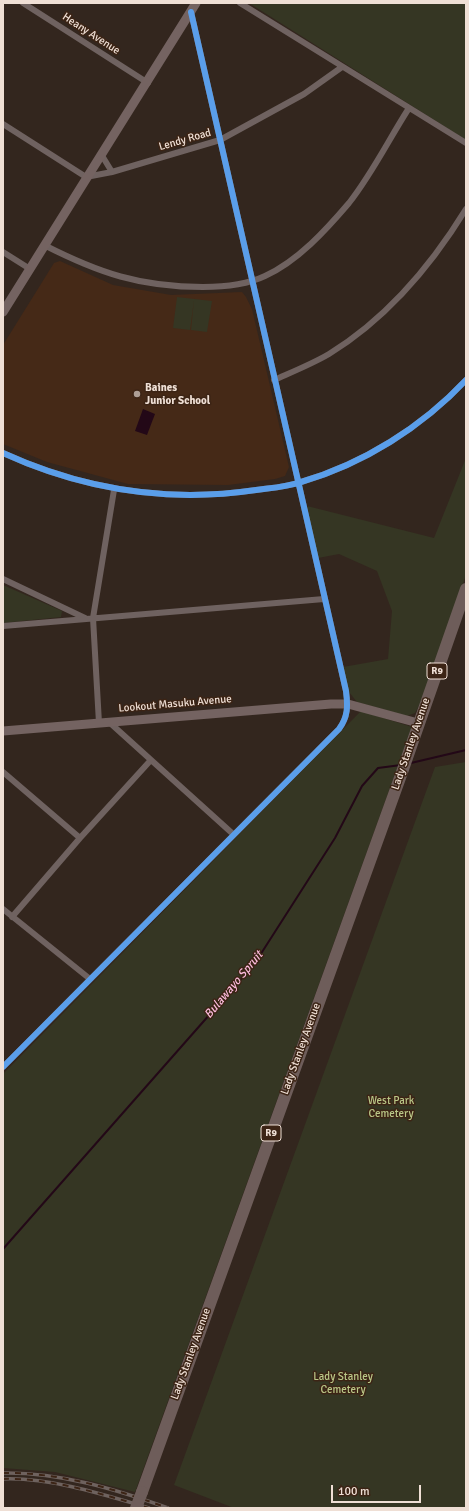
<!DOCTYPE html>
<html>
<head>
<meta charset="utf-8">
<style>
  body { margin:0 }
  #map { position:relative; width:469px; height:1511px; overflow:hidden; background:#33261e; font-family:Signika,sans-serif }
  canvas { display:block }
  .frame { position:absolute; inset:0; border:4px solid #efdfd5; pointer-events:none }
  .scale { position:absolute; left:331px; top:1485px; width:90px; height:18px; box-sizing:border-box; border:2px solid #efdfd5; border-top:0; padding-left:5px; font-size:12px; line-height:14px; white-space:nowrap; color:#efdfd5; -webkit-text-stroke:3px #3c2415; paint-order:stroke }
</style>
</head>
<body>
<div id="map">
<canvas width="469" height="1511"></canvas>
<div class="frame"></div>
<div class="scale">100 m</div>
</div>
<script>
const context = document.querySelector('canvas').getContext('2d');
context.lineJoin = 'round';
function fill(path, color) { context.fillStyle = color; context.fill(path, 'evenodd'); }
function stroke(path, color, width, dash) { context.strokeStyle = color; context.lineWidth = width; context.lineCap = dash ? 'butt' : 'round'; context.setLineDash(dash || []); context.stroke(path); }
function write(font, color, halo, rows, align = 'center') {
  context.font = font + ' Signika,sans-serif'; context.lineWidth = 3; context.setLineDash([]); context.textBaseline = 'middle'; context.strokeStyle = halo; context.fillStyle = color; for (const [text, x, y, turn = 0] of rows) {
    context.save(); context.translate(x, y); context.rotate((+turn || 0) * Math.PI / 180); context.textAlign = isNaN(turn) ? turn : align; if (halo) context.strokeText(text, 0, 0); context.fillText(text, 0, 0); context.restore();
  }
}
fill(new Path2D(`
  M60 261 113 285 171 295 242 292 246 297 252 309 289 467 285 476 275 479 228 485 128 484 47 462 3 444V345L54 263Z`), '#452917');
fill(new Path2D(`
  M249 3H466V140Z
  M177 297 212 301 207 332 191 330 194 300 190 330 173 328Z
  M466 458V575L421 702 415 713 407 716 357 702 349 692 343 667 388 659 392 611 377 571 339 554 318 558 307 506 434 538Z
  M3 585 62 611 61 617 3 623Z
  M361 711 412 727 135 1492 55 1472 3 1468V1074Z
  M466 762V1508H234L174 1485 435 767Z`), '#353623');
fill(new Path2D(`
  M143 409 155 414 147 435 135 431Z`), '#230817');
stroke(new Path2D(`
  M411 763 466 750
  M3 1249 255 963 335 838 362 786 378 768 401 765`), '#230817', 2);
stroke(new Path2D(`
  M23 3 148 83
  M240 3 466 143
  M3 124 86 177 112 172 220 140 304 94 342 67
  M101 154 112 172
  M44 245C99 273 140 287 203 287 224 287 246 285 265 276 298 261 326 230 349 203 372 174 389 139 409 108
  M3 252 30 269
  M274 380C292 372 312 364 329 354 386 319 431 266 466 209
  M3 453C84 490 168 503 256 490 271 488 287 487 301 482 363 464 422 427 466 380
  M3 579 85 618
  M3 626 324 599
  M109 722 233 834
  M99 723 93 618 114 490
  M3 772 80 838
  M3 909 90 979
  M12 917 80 838 150 761
  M3 1067 339 729C348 717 348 706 346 691L191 12`), '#6f6260', 6);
stroke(new Path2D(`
  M3 312 196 3
  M3 731 331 704H348L418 723`), '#746361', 9);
stroke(new Path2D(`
  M142 1492 401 775 466 589`), '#6e5d5a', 12);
const rail = new Path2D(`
  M3 1473C59 1472 115 1489 168 1508
  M3 1479C49 1477 105 1495 149 1508`);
stroke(rail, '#6e625e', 3.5);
stroke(rail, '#3c2415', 2, [6]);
stroke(new Path2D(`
  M136 1508 142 1492`), '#6e5d5a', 12);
stroke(new Path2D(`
  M3 453C84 490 168 503 256 490 271 488 287 487 301 482 363 464 422 427 466 380
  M3 1067 339 729C348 717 348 706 346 691L191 12`), '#5a9eea', 6);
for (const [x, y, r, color] of [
  [137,394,4,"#ad9e95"]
]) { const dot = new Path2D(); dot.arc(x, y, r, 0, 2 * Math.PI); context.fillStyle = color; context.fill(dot); stroke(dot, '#3c2415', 1.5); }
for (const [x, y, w] of [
  [437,671,20],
  [271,1133,20]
]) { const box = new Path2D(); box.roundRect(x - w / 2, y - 8, w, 16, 3); context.fillStyle = '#3c2415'; context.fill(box); stroke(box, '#efdfd5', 1); }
write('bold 10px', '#efdfd5', null, [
  ["R9",437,671],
  ["R9",271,1133]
]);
write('11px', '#efdfd5', '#3c2415', [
  ["Heany Avenue",91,34,33],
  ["Lendy Road",185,140,-16],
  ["Lookout Masuku Avenue",175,704,-5],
  ["Lady Stanley Avenue",411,744,-71],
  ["Lady Stanley Avenue",301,1049,-70],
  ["Lady Stanley Avenue",191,1354,-70]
]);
write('bold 11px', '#efdfd5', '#3c2415', [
  ["Baines",145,388],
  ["Junior School",145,401]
], 'left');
write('11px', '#bac787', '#3c2415', [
  ["West Park",391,1101],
  ["Cemetery",391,1114],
  ["Lady Stanley",343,1377],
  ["Cemetery",343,1390]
]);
write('italic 12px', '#fdbcdd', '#3c2415', [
  ["Bulawayo Spruit",234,985,-50]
]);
</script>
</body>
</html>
